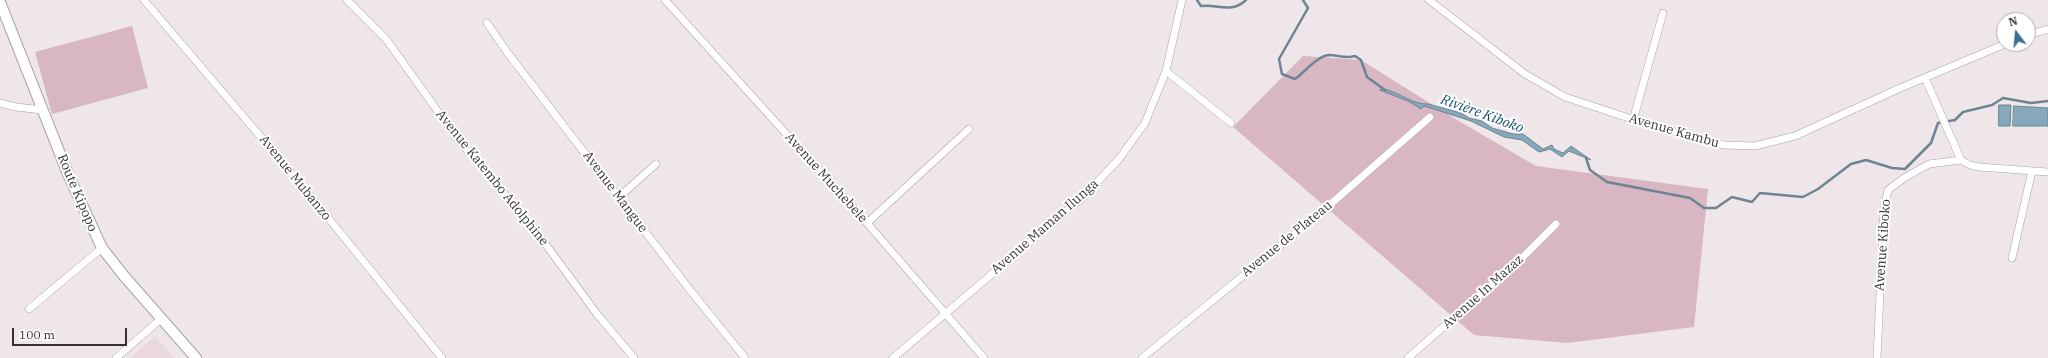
<!DOCTYPE html>
<html>
<head>
<meta charset="utf-8">
<style>
  body { margin:0 }
  #map { position:relative; width:2048px; height:358px; overflow:hidden; background:#efe6e9; font-family:"IBM Plex Serif",serif }
  canvas { display:block }
  .north { position:absolute; left:1996px; top:12px; width:40px; height:40px; box-sizing:border-box; background:#fff; border:1px solid #afadae; border-radius:50%; rotate:344deg; font-size:11px; font-weight:700; line-height:16px; text-align:center; color:#363334 }
  .north::after { content:''; display:block; margin:auto; width:14px; height:18px; background:#39708b; clip-path:polygon(50% 0,100% 100%,50% 72%,0 100%) }
  .scale { position:absolute; left:12px; top:328px; width:115px; height:18px; box-sizing:border-box; border:2px solid #363334; border-top:0; padding-left:5px; font-size:12px; line-height:14px; white-space:nowrap; color:#363334; -webkit-text-stroke:3px #fff; paint-order:stroke }
</style>
</head>
<body>
<div id="map">
<canvas width="2048" height="358"></canvas>
<div class="north">N</div>
<div class="scale">100 m</div>
</div>
<script>
const context = document.querySelector('canvas').getContext('2d');
context.lineJoin = 'round';
function fill(path, color) { context.fillStyle = color; context.fill(path, 'evenodd'); }
function stroke(path, color, width, dash) { context.strokeStyle = color; context.lineWidth = width; context.lineCap = dash ? 'butt' : 'round'; context.setLineDash(dash || []); context.stroke(path); }
function write(font, color, halo, rows, align = 'center') {
  context.font = font + ' "IBM Plex Serif",serif'; context.lineWidth = 4; context.setLineDash([]); context.textBaseline = 'middle'; context.strokeStyle = halo; context.fillStyle = color; for (const [text, x, y, turn = 0] of rows) {
    context.save(); context.translate(x, y); context.rotate((+turn || 0) * Math.PI / 180); context.textAlign = isNaN(turn) ? turn : align; if (halo) context.strokeText(text, 0, 0); context.fillText(text, 0, 0); context.restore();
  }
}
fill(new Path2D(`
  M155 336 174 358H130Z`), '#ebd9df');
fill(new Path2D(`
  M132 26 148 88 52 114 35 52Z
  M1303 56 1361 60 1452 117 1536 166 1708 189 1694 327 1567 343 1474 335 1233 127Z`), '#d8b6c2');
const water = new Path2D(`
  M1384 89C1399 92 1413 105 1428 104L1461 113 1469 118 1482 121 1492 128 1513 134H1523L1543 149 1552 145 1554 149 1563 153 1571 146 1591 160 1569 151 1562 157 1550 149 1539 152 1522 140 1504 137 1471 121 1424 106 1421 109 1410 102 1380 90Z
  M1999 105H2011L2010 126H1999Z
  M2014 106 2048 108V126H2013Z`);
fill(water, '#85a8ba');
stroke(water, '#6d8592', 1);
stroke(new Path2D(`
  M1197 0 1201 6C1219 4 1231 14 1246 0
  M1303 0 1308 8 1279 59 1282 74 1295 79C1305 72 1317 56 1329 55 1338 55 1345 59 1355 56L1361 60 1367 77 1385 90
  M1586 158 1590 170 1607 182 1690 198 1704 208H1716L1732 197 1752 202 1760 193 1803 197 1818 189 1851 164 1866 160 1892 168 1905 169 1931 143 1938 123 1955 120 1963 112 1992 105 2003 98 2031 103 2048 101`), '#6d8592', 2.5);
const street = new Path2D(`
  M144 0 295 177 442 358
  M347 0 386 39 457 138 535 230 597 314 634 358
  M665 0 867 223 984 358
  M1429 0 1525 74 1565 97 1644 123 1723 145 1755 146 1795 136 1898 89 2005 44
  M487 23 507 52 690 290 745 358
  M2028 35 2048 29
  M1166 71 1231 123
  M1925 78 1961 160 1970 165 1979 167 2048 172
  M0 103 16 107 42 110
  M1633 120 1663 13
  M619 197 656 164
  M867 223 969 129
  M2012 258 2032 171
  M29 309 102 248
  M116 358 162 318
  M893 358 1084 196 1119 159 1145 123 1166 71 1182 0
  M1142 358 1325 209 1430 117
  M1408 358 1523 257 1556 224
  M1877 358 1884 209 1888 190 1904 178 1929 164 1961 160`);
const secondary = new Path2D(`
  M0 2 68 174 102 248 124 276 196 358`);
stroke(street, '#aaa2a5', 8);
stroke(secondary, '#aaa2a5', 12);
stroke(street, '#fff', 7);
stroke(secondary, '#fff', 10);
write('13px', '#363334', '#fff', [
  ["Avenue Kambu",1674,131,16],
  ["Avenue Mubanzo",295,178,51],
  ["Avenue Katembo Adolphine",492,178,51],
  ["Avenue Muchebele",826,178,48],
  ["Avenue Mangue",615,192,53],
  ["Route Kipopo",77,193,67],
  ["Avenue Maman Ilunga",1045,227,-41],
  ["Avenue de Plateau",1287,239,-39],
  ["Avenue Kiboko",1883,245,-86],
  ["Avenue In Mazaz",1483,292,-42]
]);
write('italic 14px', '#0f516d', '#fff', [
  ["Rivière Kiboko",1482,114,20]
]);
</script>
</body>
</html>
